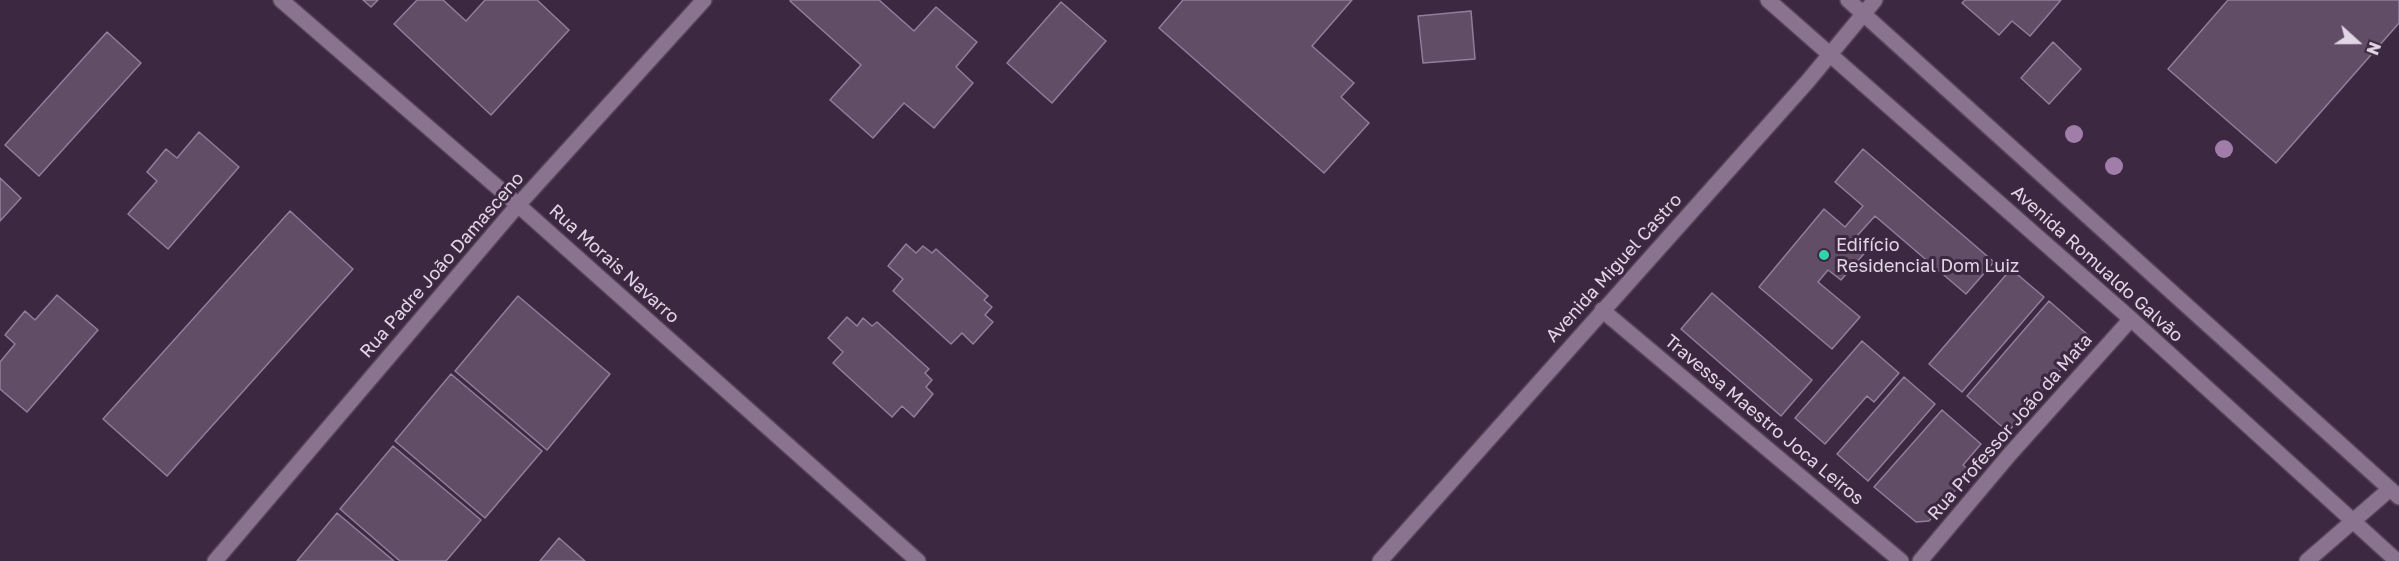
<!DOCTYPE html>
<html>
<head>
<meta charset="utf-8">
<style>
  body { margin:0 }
  #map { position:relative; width:2399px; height:561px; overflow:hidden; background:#3c2941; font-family:"Golos Text",sans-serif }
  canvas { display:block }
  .north { position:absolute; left:2327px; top:12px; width:60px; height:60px; -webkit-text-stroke:4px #3c2941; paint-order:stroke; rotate:111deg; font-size:16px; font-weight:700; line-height:24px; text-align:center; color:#e2d5e5 }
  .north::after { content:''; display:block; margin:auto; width:21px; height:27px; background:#e2d5e5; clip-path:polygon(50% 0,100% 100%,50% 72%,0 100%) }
</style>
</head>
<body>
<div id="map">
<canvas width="2399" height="561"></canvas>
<div class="north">N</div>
</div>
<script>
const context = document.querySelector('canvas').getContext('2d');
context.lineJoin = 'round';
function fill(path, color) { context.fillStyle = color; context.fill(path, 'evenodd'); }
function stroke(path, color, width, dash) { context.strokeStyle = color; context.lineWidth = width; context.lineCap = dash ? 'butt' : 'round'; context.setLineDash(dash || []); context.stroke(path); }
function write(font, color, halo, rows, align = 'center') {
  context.font = font + ' "Golos Text",sans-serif'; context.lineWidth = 6; context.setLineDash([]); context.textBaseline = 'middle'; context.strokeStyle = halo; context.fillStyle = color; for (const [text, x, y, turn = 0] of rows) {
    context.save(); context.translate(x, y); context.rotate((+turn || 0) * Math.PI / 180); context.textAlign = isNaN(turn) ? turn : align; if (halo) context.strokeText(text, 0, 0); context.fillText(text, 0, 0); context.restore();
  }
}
const building = new Path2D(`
  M363 0H378L371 7Z
  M417 0H443L466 21 485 0H537L569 30 491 115 394 24Z
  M791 0H879L914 31 936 7 977 42 956 67 973 83 934 128 904 103 873 138 830 100 861 65 790 1Z
  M1183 0H1352L1312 46 1354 83 1341 97 1369 123 1324 173 1159 28Z
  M1965 0H2061L2030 36 2012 21 1999 35 1962 3Z
  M2228 0H2399V23L2276 163 2168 69Z
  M1061 2 1106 41 1052 103 1007 63Z
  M1471 11 1475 59 1423 63 1418 16Z
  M107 32 141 63 39 176 5 145Z
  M2053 42 2081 69 2049 104 2021 78Z
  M199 132 239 167 168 249 128 214 157 181 147 172 166 149 177 158Z
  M1863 149 1994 262 1966 294 1875 216 1856 237 1869 248 1841 280 1828 270 1818 282 1860 317 1832 349 1759 287 1824 209 1845 227 1863 206 1835 182Z
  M0 178 21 198 0 221Z
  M290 211 353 269 167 476 103 419Z
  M906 244 916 253 923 246 932 253 936 249 988 296 984 300 992 307 985 315 993 322 973 344 962 333 951 344 893 291 903 279 888 266Z
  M2011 269 2044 297 1962 392 1929 364Z
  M1712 293 1812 380 1781 416 1681 329Z
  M57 295 98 330 27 412 0 389V362L15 344 5 335 25 311 35 320Z
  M518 296 610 374 547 450 455 371Z
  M2049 301 2089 336 2008 432 1967 396Z
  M847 317 857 326 863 318 872 326 877 322 929 369 925 373 932 380 926 387 933 394 914 417 902 406 892 417 833 363 843 352 828 338Z
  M1862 341 1899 373 1874 402 1867 396 1825 444 1795 418Z
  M451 374 542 451 485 518 395 441Z
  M1904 377 1935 404 1868 481 1837 454Z
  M1942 410 1981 444 1963 465 1971 472 1929 521 1916 522 1874 487Z
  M393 446 481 520 446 561H400L340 509Z
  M337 513 394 561H297Z
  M559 538 585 561H540Z`);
fill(building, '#624d67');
stroke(building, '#937d99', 1.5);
const minor = new Path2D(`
  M1602 310 1901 561
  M215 561 518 205 704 0
  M1920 561 2010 454 2131 319
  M2307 561 2390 489`);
const secondary = new Path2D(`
  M281 0 518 205 918 561
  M1768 0 2131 319 2397 561
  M1848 0 2399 497
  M1380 561 1808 81 1875 0`);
stroke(minor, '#554458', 18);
stroke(secondary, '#554458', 18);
stroke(minor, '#89738e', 15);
stroke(secondary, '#89738e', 15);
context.fillStyle = '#a17ea9';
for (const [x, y] of [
  [2074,134],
  [2224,149],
  [2114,166]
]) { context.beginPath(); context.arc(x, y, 9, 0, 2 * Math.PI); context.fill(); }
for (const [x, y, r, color] of [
  [1824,255,6,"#31d4a9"]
]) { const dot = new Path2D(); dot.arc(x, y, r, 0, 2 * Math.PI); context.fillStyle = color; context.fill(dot); stroke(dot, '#3c2941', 2); }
write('18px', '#e2d5e5', '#3c2941', [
  ["Edifício",1836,245],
  ["Residencial Dom Luiz",1836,266]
], 'left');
write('18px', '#e2d5e5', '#3c2941', [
  ["Rua Morais Navarro",614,264,42],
  ["Avenida Romualdo Galvão",2097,264,42],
  ["Rua Padre João Damasceno",442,265,-49],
  ["Avenida Miguel Castro",1614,268,-48],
  ["Travessa Maestro Joca Leiros",1764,420,40],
  ["Rua Professor João da Mata",2010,427,-49]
]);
</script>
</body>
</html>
